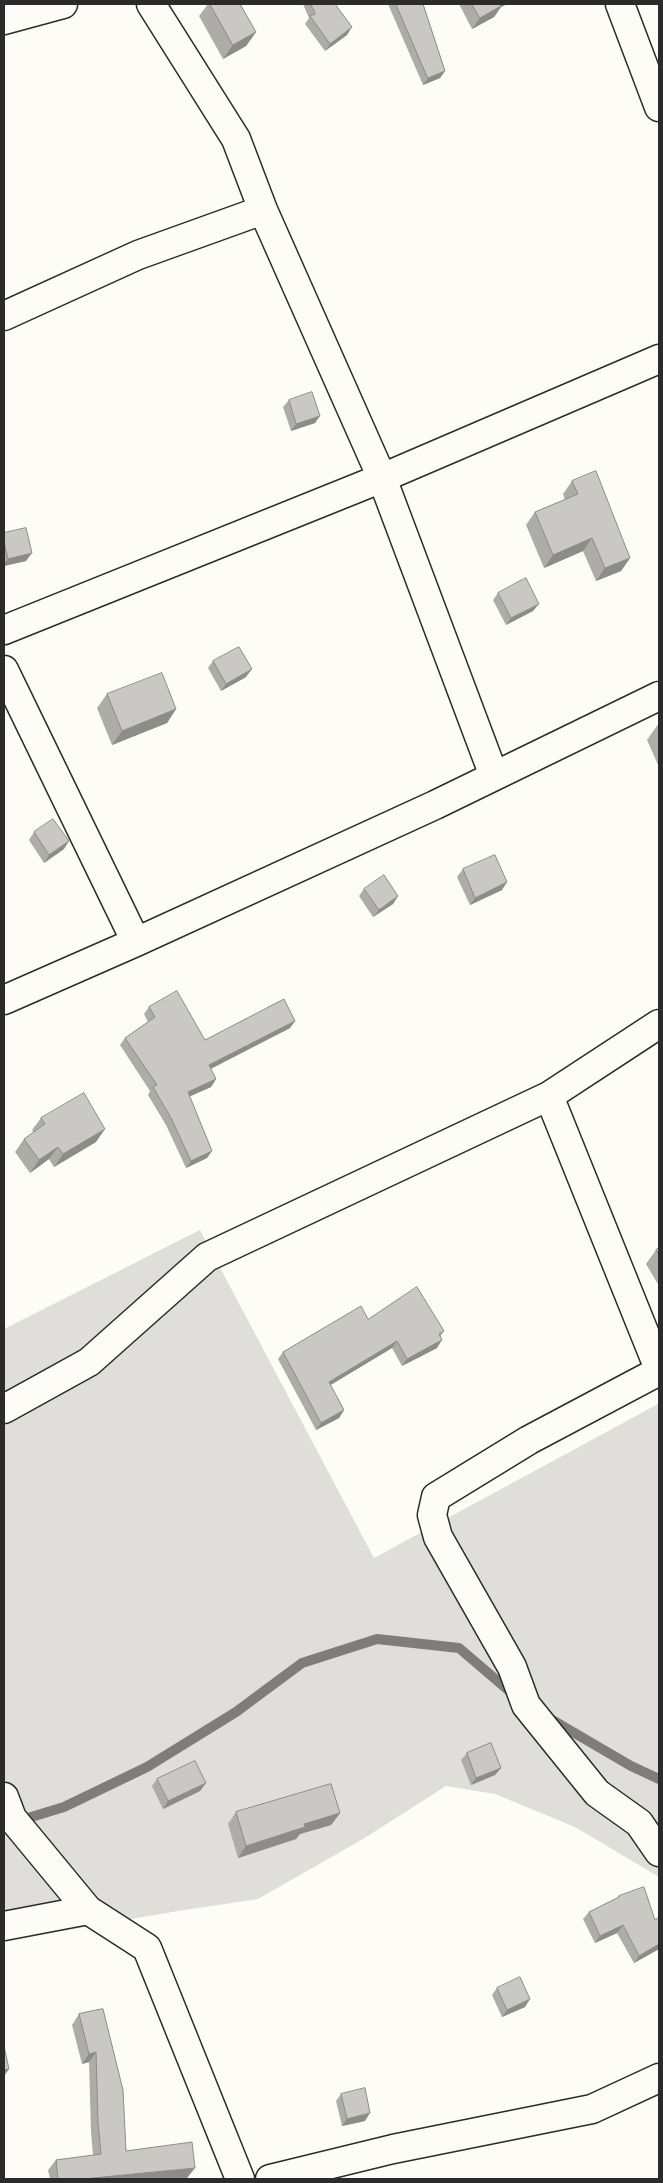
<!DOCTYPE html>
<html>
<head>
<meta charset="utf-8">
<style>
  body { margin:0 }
  #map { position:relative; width:663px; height:2183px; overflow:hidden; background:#fdfcf7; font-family:Dekko,sans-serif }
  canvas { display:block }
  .frame { position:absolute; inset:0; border:5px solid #2b2b2b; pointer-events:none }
</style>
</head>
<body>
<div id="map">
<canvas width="663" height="2183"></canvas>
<div class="frame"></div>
</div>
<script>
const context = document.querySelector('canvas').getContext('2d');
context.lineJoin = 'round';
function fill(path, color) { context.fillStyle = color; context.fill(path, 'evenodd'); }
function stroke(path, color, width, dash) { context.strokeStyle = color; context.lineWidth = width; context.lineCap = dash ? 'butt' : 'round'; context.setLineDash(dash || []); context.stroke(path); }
fill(new Path2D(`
  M200 1230 374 1558 658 1404 659 1877 575 1827 495 1794 446 1786 363 1839 258 1899 178 1911 4 1941V1329Z`), '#dfdeda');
stroke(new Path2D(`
  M549 1718 631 1766 659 1779
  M18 1821 64 1807 147 1767 236 1712 302 1663 377 1639 459 1648 514 1695`), '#7e7d7b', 10);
const minor = new Path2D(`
  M151 4 236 139 263 210 382 478 494 776
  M620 4 659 107
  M4 20 63 4
  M4 316 138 255 263 210
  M4 630 382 478 659 359
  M4 670 136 942
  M4 1000 136 942 435 805 659 696
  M549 1096 659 1369
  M659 1371 529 1440 436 1497 432 1515 438 1537 512 1667 526 1705 597 1793 639 1823 659 1852
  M4 1409 89 1362 207 1257 549 1096 659 1024
  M4 1797 12 1818 88 1910
  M4 1926 88 1910 147 1948 240 2179
  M270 2179 393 2149 592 2109 659 2078`);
stroke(minor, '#2b2b2b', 31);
stroke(minor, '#fdfcf7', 28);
fill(new Path2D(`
  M208 4H240L256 32 246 46 223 59 199 16Z
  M303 4H335L347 35 325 51 305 24 309 18Z
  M388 4H423L445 71 440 78 423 85Z
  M459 4H507L501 7 494 17 472 29Z
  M289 400 315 423 291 431 283 407Z
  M572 481 630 558 621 571 596 581 583 551 544 568 526 525 535 512 565 500 563 494Z
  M4 533 26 561 4 566Z
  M498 593 533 611 506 625 493 600Z
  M213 661 246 677 221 691 208 668Z
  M107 694 176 709 167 723 112 745 97 708Z
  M659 723V767L647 740Z
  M34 832 64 849 44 863 29 840Z
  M463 869 502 890 470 905 457 877Z
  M364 889 398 896 393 904 373 917 359 896Z
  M149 1007 205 1040 295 1021 290 1028 211 1069 216 1079 211 1087 189 1096 207 1158 186 1168 166 1125 148 1095 150 1091 120 1045 125 1038 148 1022 144 1014Z
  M41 1118 96 1142 54 1167 49 1159 30 1173 15 1152 24 1139 34 1133 32 1130Z
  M659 1248V1286L646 1264 656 1250Z
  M368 1319 444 1331 440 1337 437 1348 402 1366 392 1348 330 1385 344 1410 339 1418 316 1430 278 1359 283 1352Z
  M467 1753 501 1768 495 1775 471 1785 461 1760Z
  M157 1779 206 1783 200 1791 163 1809 152 1786Z
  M236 1812 340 1813 331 1825 300 1834 296 1839 238 1858 228 1824Z
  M619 1896 655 1920 659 1949 634 1963 617 1933 595 1943 583 1919 589 1912 617 1898Z
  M497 1988 525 2007 502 2017 492 1995Z
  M103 2009 126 2151 187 2178 175 2179H50L48 2170 56 2160 93 2155 91 2132 89 2062 82 2064 72 2025 79 2014Z
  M341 2094 365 2121 342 2126 336 2101Z`), '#adaca9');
fill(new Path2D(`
  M496 4H507L501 7 494 17 472 29 480 18Z
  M352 27 347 35 325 51 330 44Z
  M256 32 246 46 223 59 233 45Z
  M445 71 440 78 423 85 428 78Z
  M320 416 315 423 291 431 296 424Z
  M592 538 583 551 544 568 553 555Z
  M32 553 26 561 4 566V564L8 559Z
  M630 558 621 571 596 581 605 568Z
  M539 604 533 611 506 625 511 618Z
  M252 669 246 677 221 691 226 684Z
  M176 709 167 723 112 745 122 731Z
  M69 841 64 849 44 863 49 855Z
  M507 882 502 890 470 905 475 898Z
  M398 896 393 904 373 917 379 910Z
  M295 1021 290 1028 204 1072 209 1065Z
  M216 1079 211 1087 182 1100 188 1092Z
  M105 1129 96 1142 54 1167 63 1154Z
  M58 1147 49 1159 30 1173 39 1160Z
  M212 1151 207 1158 186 1168 191 1161Z
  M442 1340 437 1348 402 1366 407 1359Z
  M397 1341 392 1348 324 1389 329 1382Z
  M344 1410 339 1418 316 1430 321 1423Z
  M501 1768 495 1775 471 1785 476 1778Z
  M206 1783 200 1791 163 1809 168 1801Z
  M340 1813 331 1825 300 1834 296 1839 238 1858 246 1846 304 1824Z
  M623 1925 617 1933 595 1943 600 1936Z
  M659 1944V1949L634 1963 639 1956Z
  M530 1999 525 2007 502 2017 507 2010Z
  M96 2052 89 2062 82 2064 89 2054Z
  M9 2069 4 2076V2070Z
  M370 2113 365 2121 342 2126 347 2119Z
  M195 2168 187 2178 175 2179H83Z`), '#8d8c89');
const building = new Path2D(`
  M210 4H240L256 32 233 45Z
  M311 4H335L352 27 330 44 310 16 315 14Z
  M396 4H423L445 71 428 78Z
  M472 4H500L501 6 480 18Z
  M312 392 320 416 296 424 289 400Z
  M596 471 630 558 605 568 592 538 553 555 535 512 578 494 572 481Z
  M26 528 32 553 8 559 4 542V533Z
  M526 578 539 604 511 618 498 593Z
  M239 647 252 669 226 684 213 661Z
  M162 673 176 709 122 731 107 694Z
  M53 819 69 841 49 855 34 832Z
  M495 855 507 882 475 898 463 869Z
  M384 875 398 896 379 910 364 889Z
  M177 991 205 1040 284 999 295 1021 209 1065 216 1079 188 1092 212 1151 191 1161 171 1118 153 1087 157 1085 125 1038 155 1017 149 1007Z
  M84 1093 105 1129 63 1154 58 1147 39 1160 24 1139 45 1124 41 1118Z
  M659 1248V1255L656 1250Z
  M417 1287 444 1331 439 1334 442 1340 407 1359 397 1341 329 1382 344 1410 321 1423 283 1352 361 1306 368 1319Z
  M491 1743 501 1768 476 1778 467 1753Z
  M195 1761 206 1783 168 1801 157 1779Z
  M331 1784 340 1813 304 1824 305 1827 246 1846 236 1812Z
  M644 1887 655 1920 659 1917V1944L639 1956 623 1925 600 1936 589 1912 619 1897V1896Z
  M520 1977 530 1999 507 2010 497 1988Z
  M103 2009 123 2090 126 2151 192 2142 195 2168 83 2179H58L56 2160 101 2154 98 2122 96 2052 89 2054 79 2014Z
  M4 2046 9 2069 4 2070Z
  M365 2088 370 2113 347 2119 341 2094Z`);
fill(building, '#c9c8c4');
stroke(building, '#8d8c89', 1);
</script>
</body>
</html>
